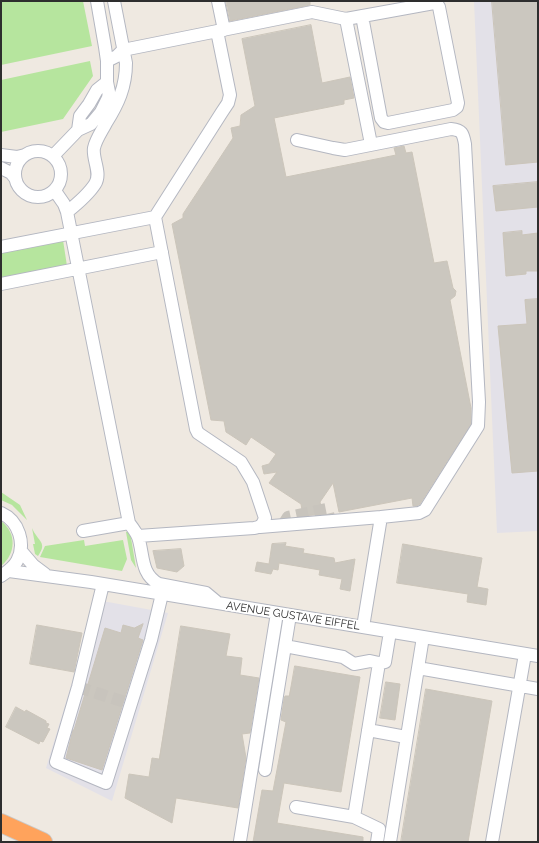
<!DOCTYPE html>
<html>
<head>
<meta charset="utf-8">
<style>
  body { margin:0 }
  #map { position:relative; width:539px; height:843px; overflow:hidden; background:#efe9e1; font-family:Raleway,sans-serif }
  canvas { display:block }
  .frame { position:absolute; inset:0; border:2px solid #2e2e2e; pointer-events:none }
</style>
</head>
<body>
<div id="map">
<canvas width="539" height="843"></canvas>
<div class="frame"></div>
</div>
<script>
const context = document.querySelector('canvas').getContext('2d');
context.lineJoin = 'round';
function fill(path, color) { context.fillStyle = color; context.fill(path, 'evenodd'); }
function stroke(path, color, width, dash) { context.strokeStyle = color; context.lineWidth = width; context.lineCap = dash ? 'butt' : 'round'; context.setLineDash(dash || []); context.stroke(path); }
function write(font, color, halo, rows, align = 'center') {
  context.font = font + ' Raleway,sans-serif'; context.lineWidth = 3.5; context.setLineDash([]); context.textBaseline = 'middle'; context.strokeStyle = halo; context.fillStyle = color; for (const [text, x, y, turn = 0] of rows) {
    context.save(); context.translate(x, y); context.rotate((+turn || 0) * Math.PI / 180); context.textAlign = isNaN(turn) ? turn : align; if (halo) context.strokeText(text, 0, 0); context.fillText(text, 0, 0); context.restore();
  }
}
fill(new Path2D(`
  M474 1H538V531L497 533Z
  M97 600 168 613 112 801 46 768Z`), '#e3e1e8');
fill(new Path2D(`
  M1 1H83L92 46 1 65Z
  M90 61 93 76 63 119 1 132V80Z
  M63 240 67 266 1 279V252Z
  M1 492 20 505 27 520 12 505 1 500Z
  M1 521C17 533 16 554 1 566Z
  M32 528C38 542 48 542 38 556L35 554 33 544H35Z
  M126 532H130L136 568 131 560Z
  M84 540 85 546 123 540 127 559 122 571 40 557 45 546Z`), '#b6e59e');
const building = new Path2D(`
  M226 1H310V5L230 21Z
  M492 1H538V162L506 165Z
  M311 25 322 83 350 77 354 98 344 100V104L274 118 286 177 396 155 394 148 404 146 406 153 412 152 434 263 447 261 453 288 456 291 455 296 450 300 471 408V424L420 504 417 506H413L412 498 339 512 333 483 320 502 323 514 303 516 301 504 269 483 277 472 264 474 262 466 269 464 276 454 251 437 246 445 226 432 224 421 211 420 172 224 183 218V214L233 138 231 128 240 126 241 115 255 106 242 39Z
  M538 182V207L496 211 493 186Z
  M522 231V235L538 233V271H526V274L506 276 503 233Z
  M538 299V471L512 473 498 326 527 324 525 300Z
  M286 543 285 546 304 549 303 553 334 558 335 563 355 559 350 591 340 589 342 579 319 575 320 570 279 563 278 570 273 569 271 574 255 571 257 562 269 564 272 544Z
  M403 544 482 558 477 587 488 589 486 605 467 602 468 594 397 583Z
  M181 549 184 566 177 572 157 568 153 551Z
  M143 624 138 638 143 640 102 770 66 758 73 730H74L105 628 121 633 123 625 134 628Z
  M37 625 82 633 74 672 30 664Z
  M181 626 230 634 226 656 242 658 240 675 259 678 250 733 242 734 246 758 238 808 176 798 172 823 125 798 129 774 149 777 152 758 159 759Z
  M295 666 360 677 341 792 284 783 277 823 363 837V842H253L262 790 273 791 286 722 281 720 284 699 285 696H289Z
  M386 682 400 684 395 720 380 718Z
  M426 689 492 701 468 842H401Z
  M16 707 25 712 26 710 46 721V723L49 724 47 728 50 729 43 742 40 741 39 744 6 727Z`);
fill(building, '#cbc7bf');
stroke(building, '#cbc5ba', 1);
stroke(new Path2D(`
  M283 525 288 517 327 509 330 521
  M78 687 131 704`), '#c8c4bd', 12, [12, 6]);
const minor = new Path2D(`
  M218 1 224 30
  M346 19 434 3 437 4 439 7 458 103 457 107 453 110 388 123 384 122 381 118 362 16
  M107 61 117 56 123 50 312 12 346 19 371 144
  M78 130 80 116 89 104 97 90 107 82
  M297 140 333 148 345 150 451 129C462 130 463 133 465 144L479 402 478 426 425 510 419 513 381 517 363 627
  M15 174a23 23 0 1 1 46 0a23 23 0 1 1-46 0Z
  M1 155 17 157 25 155
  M53 156 78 130 91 124 101 112 108 98 109 92 107 82V61L105 47 97 1
  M1 168 11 173 15 178
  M55 191 64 204 67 212 129 523C132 527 136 532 138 537 144 554 140 574 159 584L206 593 218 603
  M67 212C77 204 88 195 95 184 102 173 92 159 94 148 96 139 102 131 106 123 118 104 126 87 126 63L114 1
  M1 247 155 217
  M1 284 162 252
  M1 513C19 521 26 544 17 561 13 568 7 572 1 576
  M260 527 381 517
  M83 531 129 523
  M138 536 254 528C261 527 263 524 265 518L253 482 241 462 198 433 196 429 155 217 222 112 228 103 230 95 217 31
  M21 551 33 565 45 574
  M9 571 91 582 538 656
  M103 584 78 687 56 762 106 783 151 640 162 594
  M290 615 285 646 343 657 354 664 370 661 379 663 385 662 390 632
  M418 668 538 689
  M368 730 406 737
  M265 770 285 646
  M296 807 354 817 379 663
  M354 817 379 829 377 842
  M240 841 277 613
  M390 842 423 637
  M492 842 525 654`);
const highway = new Path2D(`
  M1 823 43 842`);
stroke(minor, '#b4b7c1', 14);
stroke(highway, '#c9c9c9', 20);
stroke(minor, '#fff', 12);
stroke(highway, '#ffa35c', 18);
write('11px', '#2e2e2e', '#fff', [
  ["AVENUE GUSTAVE EIFFEL",293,616,9]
]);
</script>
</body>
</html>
